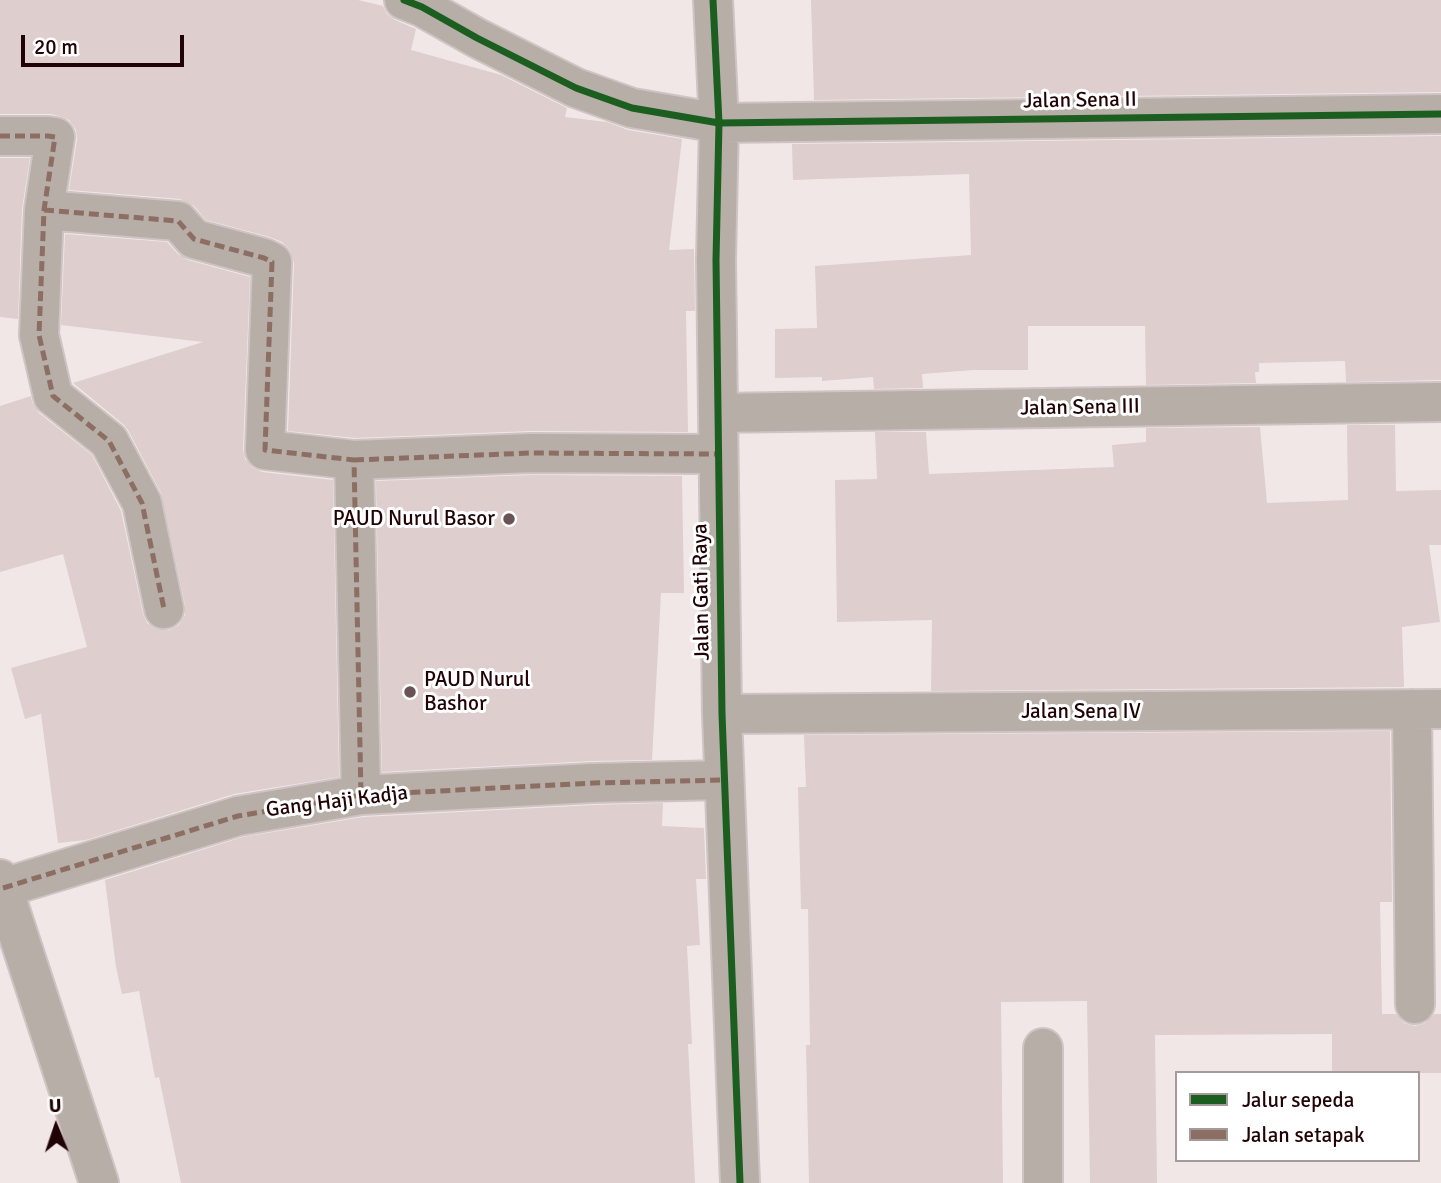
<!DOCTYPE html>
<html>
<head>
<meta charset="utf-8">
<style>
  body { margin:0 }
  #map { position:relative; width:1441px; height:1183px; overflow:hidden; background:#f2e7e7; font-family:Signika,sans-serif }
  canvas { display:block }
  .legend { position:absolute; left:1175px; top:1071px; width:245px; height:91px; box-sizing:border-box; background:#fff; border:2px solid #a69a9b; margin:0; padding:9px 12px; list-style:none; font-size:21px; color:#210306 }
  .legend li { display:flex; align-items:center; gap:14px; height:35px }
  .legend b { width:35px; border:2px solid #a69a9b }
  .north { position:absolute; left:21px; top:1092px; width:70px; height:70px; -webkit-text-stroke:5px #fff; paint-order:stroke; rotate:358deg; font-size:19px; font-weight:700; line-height:28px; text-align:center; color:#210306 }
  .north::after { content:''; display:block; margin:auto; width:24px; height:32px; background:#210306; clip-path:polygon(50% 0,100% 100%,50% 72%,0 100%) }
  .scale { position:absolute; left:21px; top:35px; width:163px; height:32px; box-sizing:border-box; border:4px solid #210306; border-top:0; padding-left:9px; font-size:21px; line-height:24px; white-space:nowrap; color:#210306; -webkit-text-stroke:5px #fff; paint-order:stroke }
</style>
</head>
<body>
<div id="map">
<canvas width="1441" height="1183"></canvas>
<ul class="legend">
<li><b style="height:9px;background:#1b5e20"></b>Jalur sepeda</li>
<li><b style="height:9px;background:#8d6e63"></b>Jalan setapak</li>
</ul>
<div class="north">U</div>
<div class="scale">20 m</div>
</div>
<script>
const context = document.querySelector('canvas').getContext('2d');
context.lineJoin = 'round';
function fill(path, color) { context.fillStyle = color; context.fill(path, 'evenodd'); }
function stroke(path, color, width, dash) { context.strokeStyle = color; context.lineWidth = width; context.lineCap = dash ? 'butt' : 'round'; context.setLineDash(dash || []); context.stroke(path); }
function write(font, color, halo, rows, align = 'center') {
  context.font = font + ' Signika,sans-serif'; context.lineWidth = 6; context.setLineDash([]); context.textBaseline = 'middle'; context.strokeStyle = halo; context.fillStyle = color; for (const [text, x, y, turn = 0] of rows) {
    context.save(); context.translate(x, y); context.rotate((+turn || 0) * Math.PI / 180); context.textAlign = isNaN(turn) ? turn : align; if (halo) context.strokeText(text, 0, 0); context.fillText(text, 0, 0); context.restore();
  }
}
fill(new Path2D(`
  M0 0H358L383 6 387 14 395 20 416 29 411 50 501 75 567 108 565 117 607 122 628 130 682 139 669 250 694 249 695 311H686L688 432 531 431 355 438 288 431 294 263 290 250 282 242 270 237 206 220 194 206 180 199 69 190 77 140 76 130 69 120 59 116 51 114H0Z
  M811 0H1441V92L814 100Z
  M1441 136V380L1346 382 1345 361 1259 363V372H1255L1256 383 1146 385 1145 326H1028V370H973L922 374 923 388 874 389 873 377 822 381V377L775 378V329L817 328 815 266 971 255 969 174 793 180 792 144Z
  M0 158H30L22 209 18 319 0 317Z
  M65 234 167 242 178 254 188 260 250 277 243 449 245 459 252 467 262 472 333 480 339 777 234 794 86 840 58 843 41 714 25 719 11 668 87 647 63 554 0 572V406L31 396 32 402 39 413 92 455 121 511 143 614 147 623 157 629 169 630 179 625 185 615V605L161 493 128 430 123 424 73 383 203 342 61 325Z
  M1347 425H1395L1396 491 1441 490V545H1429L1440 622 1402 627 1404 687 931 691 932 620 837 622 835 480 877 479 875 432H926L929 474 1114 467 1112 445 1146 442V428L1260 427 1267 503 1348 500Z
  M531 475 682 476 684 593H661L652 760 592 761 382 772 376 481Z
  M1390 731 1392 902H1380L1382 1014H1396L1404 1023 1415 1026 1425 1023 1434 1014H1441V1073H1332V1034L1155 1035 1157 1183H1090L1087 1001 1001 1002 1003 1183H809L806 1045H810L808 909H801L798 787H806L804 735Z
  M663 803 662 826 704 828 706 879H696L700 945 687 946 692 1044H688L695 1183H181L159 1077 155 1078 139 991 122 994 116 967 105 880 243 837 363 817 594 805Z`), '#decece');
const minor = new Path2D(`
  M404 0 422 7 477 38 576 88 632 108 719 123 1441 114
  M713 0 719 123 716 260 722 714 740 1183
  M0 136H48L55 137 44 210 39 335 53 396 109 441 142 503 164 609
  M44 210 178 221 194 239 264 258 272 262 265 450 354 460 361 795
  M718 413 1441 402
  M354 460 531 453 718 454
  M1412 709 1415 1004
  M722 714 1441 709
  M3 888 238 816 361 795 593 783 724 780
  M1043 1183V1048`);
const tertiary = new Path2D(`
  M0 879 99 1183`);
stroke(minor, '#d0c3c4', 42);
stroke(tertiary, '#d0c3c4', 42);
stroke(minor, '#b6aea7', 38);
stroke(tertiary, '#b6aea7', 38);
stroke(new Path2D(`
  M0 136H48L55 137 44 210 39 335 53 396 109 441 142 503 164 609
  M44 210 178 221 194 239 264 258 272 262 265 450 354 460 361 795
  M354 460 531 453 718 454
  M3 888 238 816 361 795 593 783 724 780`), '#8d6e63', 5, [10, 5]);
stroke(new Path2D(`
  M404 0 422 7 477 38 576 88 632 108 719 123 1441 114
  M713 0 719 123 716 260 722 714 740 1183`), '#1b5e20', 7);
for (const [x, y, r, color] of [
  [509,519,7,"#6a5355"],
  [410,692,7,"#6a5355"]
]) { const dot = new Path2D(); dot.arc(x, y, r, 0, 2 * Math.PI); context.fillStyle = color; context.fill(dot); stroke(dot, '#fff', 2.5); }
write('21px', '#210306', '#fff', [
  ["Jalan Sena II",1080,101,-1],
  ["Jalan Sena III",1080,408,-1],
  ["Jalan Gati Raya",702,592,-91],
  ["Jalan Sena IV",1081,712],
  ["Gang Haji Kadja",337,802,-7]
]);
write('21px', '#210306', '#fff', [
  ["PAUD Nurul Basor",495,519],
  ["PAUD Nurul",424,680,"left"],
  ["Bashor",424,704,"left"]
], 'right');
</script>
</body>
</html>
